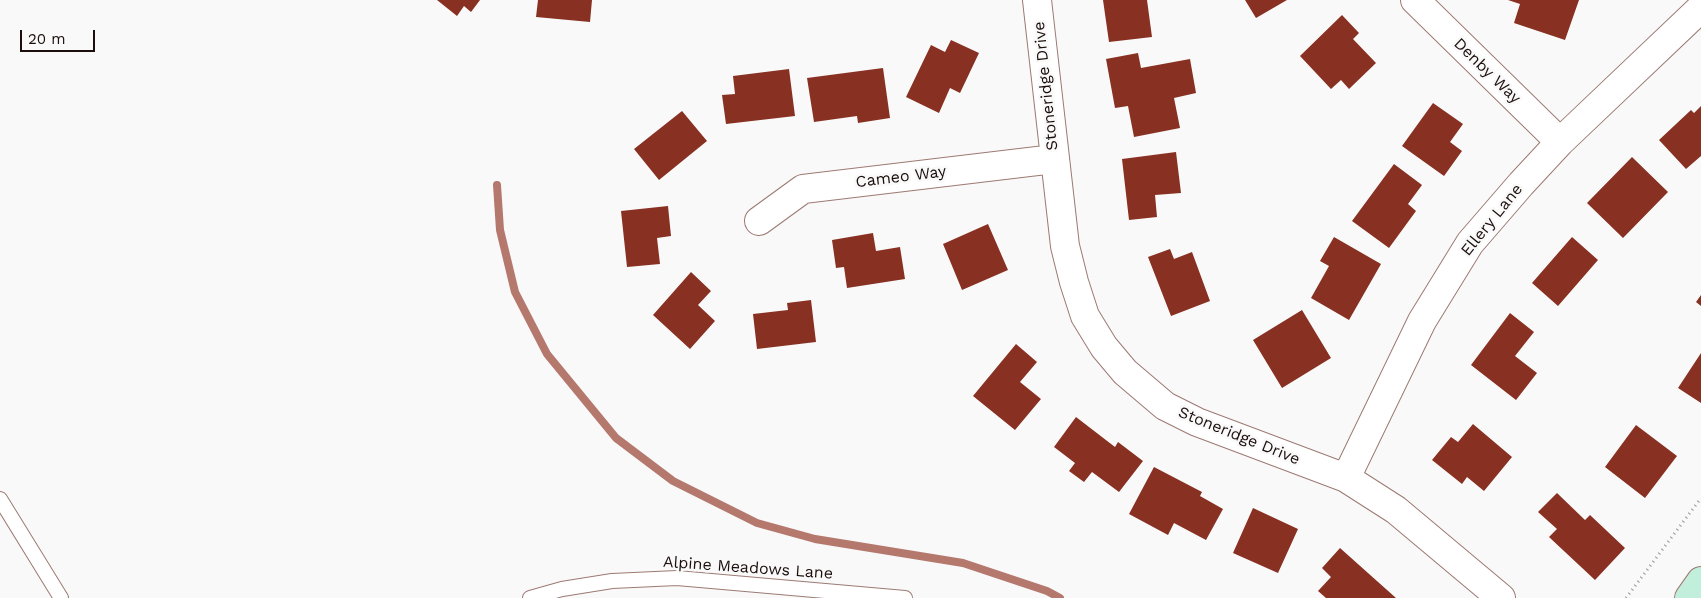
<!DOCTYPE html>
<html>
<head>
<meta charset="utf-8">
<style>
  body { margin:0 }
  #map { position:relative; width:1701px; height:598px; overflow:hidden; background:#f9f9f9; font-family:"Work Sans",sans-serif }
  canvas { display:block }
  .scale { position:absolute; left:20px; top:30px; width:75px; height:22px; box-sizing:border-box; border:2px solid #1b0e0c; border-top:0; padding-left:6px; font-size:15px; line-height:18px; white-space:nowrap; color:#1b0e0c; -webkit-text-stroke:4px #f9f9f9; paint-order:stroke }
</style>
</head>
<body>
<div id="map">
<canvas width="1701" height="598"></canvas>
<div class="scale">20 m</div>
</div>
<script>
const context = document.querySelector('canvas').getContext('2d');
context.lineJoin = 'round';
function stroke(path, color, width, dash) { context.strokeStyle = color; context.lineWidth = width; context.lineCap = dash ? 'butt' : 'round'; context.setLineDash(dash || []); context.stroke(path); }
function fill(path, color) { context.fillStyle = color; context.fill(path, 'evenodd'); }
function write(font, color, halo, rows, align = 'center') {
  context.font = font + ' "Work Sans",sans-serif'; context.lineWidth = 5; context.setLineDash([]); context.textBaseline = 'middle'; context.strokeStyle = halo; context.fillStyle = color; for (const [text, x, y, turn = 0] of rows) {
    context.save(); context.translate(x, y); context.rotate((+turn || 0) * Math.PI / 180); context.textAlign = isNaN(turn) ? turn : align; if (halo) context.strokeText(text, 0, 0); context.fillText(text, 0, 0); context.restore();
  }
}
stroke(new Path2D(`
  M497 185 500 230 515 292 547 354 616 438 673 481 757 523 815 539 963 563 1047 591 1060 598`), '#b5786d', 8);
fill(new Path2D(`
  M437 0H480L471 12 464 6 457 16Z
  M538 0H592L590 22 536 17Z
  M1103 0H1147L1152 37 1109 42Z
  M1245 0H1287L1256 18Z
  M1508 0H1579L1565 40 1514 23 1520 4Z
  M1342 15 1359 33 1353 39 1376 63 1349 89 1341 80 1331 89 1300 56Z
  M951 40 979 53 960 93 950 88 939 113 906 97 931 45 945 52Z
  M1138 53 1141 68 1190 59 1196 93 1174 98 1180 128 1134 137 1128 106 1115 108 1106 59Z
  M883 68 890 118 858 123 857 116 814 122 807 78Z
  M789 69 795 116 726 124 722 95 735 94 733 76Z
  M1433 103 1463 124 1450 142 1462 151 1444 176 1402 146Z
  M1701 106V156L1686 169 1659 140 1691 110 1694 113Z
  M682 111 707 141 659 180 634 149Z
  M1176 152 1181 193 1155 195 1157 217 1129 220 1122 159Z
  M1632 157 1668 192 1623 238 1587 203Z
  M1394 164 1422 185 1408 204 1416 211 1389 248 1352 221Z
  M668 206 671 236 657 238 660 264 627 267 621 211Z
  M988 224 1008 270 962 290 943 244Z
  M873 233 876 251 900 247 905 279 847 288 844 267 836 268 832 240Z
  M1334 237 1381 264 1349 320 1311 298 1329 266 1320 261Z
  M1572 237 1598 260 1558 306 1532 283Z
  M1170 249 1174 259 1192 252 1210 301 1171 316 1148 257Z
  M691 272 711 291 698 305 715 321 690 349 653 315Z
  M1701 295V306L1696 302Z
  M811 300 816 342 757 349 753 314 788 310 787 303Z
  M1302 310 1331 358 1282 388 1253 340Z
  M1510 313 1534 332 1515 356 1537 373 1516 400 1471 365Z
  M1016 344 1037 362 1020 382 1041 399 1015 430 973 396Z
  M1701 353V403L1678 388Z
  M1076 417 1115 447 1118 442 1143 461 1119 492 1092 472 1084 482 1069 471 1075 463 1054 447Z
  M1473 424 1512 457 1484 491 1467 477 1462 484 1432 460 1451 437 1458 442Z
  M1636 425 1677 456 1645 498 1605 467Z
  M1154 467 1202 492 1200 496 1223 509 1206 540 1174 523 1168 535 1129 514Z
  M1557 493 1585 520 1590 515 1625 548 1595 580 1549 537 1557 529 1538 512Z
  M1253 508 1298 529 1278 573 1233 553Z
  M1340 548 1396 598H1326L1318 591 1331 577 1322 568Z`), '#883021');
const lane = new Path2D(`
  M0 499 61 598
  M530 598 562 589 612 581 677 578 905 598`);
const street = new Path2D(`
  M1037 0 1065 246 1074 282 1085 316 1104 347 1125 372 1165 406 1197 422 1346 478 1396 510 1501 598
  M1415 0 1560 142
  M759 221 803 189 1054 159
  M1346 478 1422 321 1470 243 1521 184 1560 142 1701 8`);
const secondary = new Path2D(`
  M1689 598 1701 581`);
stroke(lane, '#9c7a73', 16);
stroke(street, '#9c7a73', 30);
stroke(secondary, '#9c7a73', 30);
stroke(new Path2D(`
  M1626 598 1701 498`), '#9e9897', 3, [1, 4]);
stroke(lane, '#fff', 14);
stroke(street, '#fff', 28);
stroke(secondary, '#c2eedc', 28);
write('16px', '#1b0e0c', '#f9f9f9', [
  ["Denby Way",1487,71,44],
  ["Stoneridge Drive",1046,86,-96],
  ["Cameo Way",901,177,-7],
  ["Ellery Lane",1492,220,-51],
  ["Stoneridge Drive",1239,436,22],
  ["Alpine Meadows Lane",748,568,4]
]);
</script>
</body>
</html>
